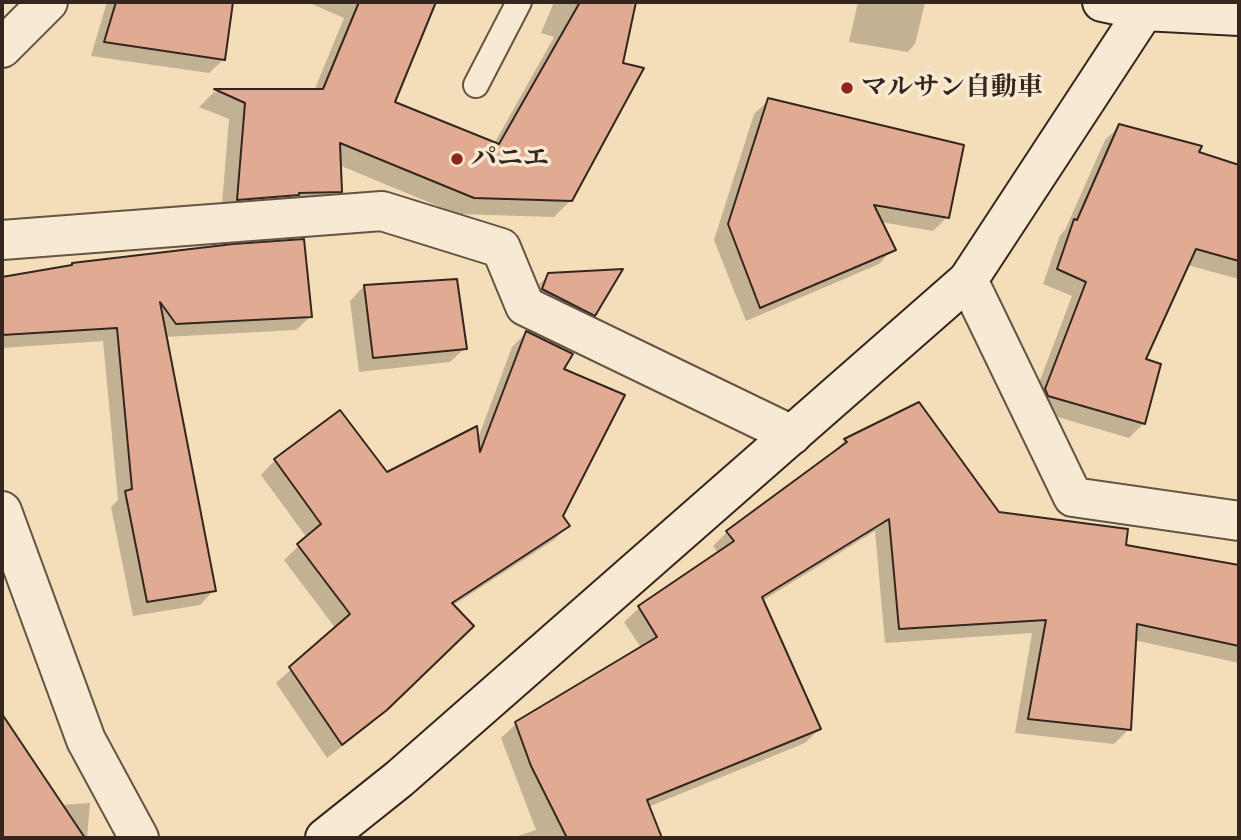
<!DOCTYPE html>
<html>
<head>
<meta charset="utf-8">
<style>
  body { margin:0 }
  #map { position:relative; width:1241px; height:840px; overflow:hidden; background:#f4deb9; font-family:"EB Garamond",serif }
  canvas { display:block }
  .frame { position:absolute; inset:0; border:4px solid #34261e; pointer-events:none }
</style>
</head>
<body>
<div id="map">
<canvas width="1241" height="840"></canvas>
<div class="frame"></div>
</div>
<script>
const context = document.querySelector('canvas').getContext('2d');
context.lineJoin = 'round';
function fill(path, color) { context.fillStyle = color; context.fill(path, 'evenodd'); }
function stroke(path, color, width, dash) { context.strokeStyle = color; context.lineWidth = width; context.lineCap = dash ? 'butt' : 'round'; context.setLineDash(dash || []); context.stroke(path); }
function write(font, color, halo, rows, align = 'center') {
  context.font = font + ' "EB Garamond","Noto Serif JP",serif'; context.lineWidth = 7; context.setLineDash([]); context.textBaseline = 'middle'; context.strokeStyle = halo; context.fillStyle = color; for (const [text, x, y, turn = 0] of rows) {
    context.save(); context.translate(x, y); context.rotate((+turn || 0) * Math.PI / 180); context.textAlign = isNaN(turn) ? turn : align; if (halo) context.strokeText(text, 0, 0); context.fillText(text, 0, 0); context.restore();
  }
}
fill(new Path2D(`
  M107 2H231L224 59 209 73 91 56Z
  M307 2H434L393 103 494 144 554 37 541 33 554 2H634L621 64 571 200 554 217 457 214 339 165 340 191 324 208 221 216 229 119 199 107 214 92 314 91 344 18Z
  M858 2 925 3 915 44 908 52 849 42Z
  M769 100 947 217 933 231 881 222 893 249 879 264 746 321 714 240 754 114Z
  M1120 126 1239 166V279L1187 265 1144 360V423L1129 438 1034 410 1031 404 1072 296 1043 284 1060 235 1065 230 1105 140Z
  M70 267 311 316 296 330 165 337 214 590 200 605 133 616 111 507 118 500 103 341 2 348V278Z
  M548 275 594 315 580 329 534 290Z
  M364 286 465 348 450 362 359 372 350 301Z
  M526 333 562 370 561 516 568 526 554 540 452 606 458 641 371 724 327 758 276 683 336 629 284 560 307 538 261 475 275 460 386 474 477 441 512 347Z
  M845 440 998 513 1124 547 1239 567V663L1134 640 1129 729 1114 744 1015 733 1032 633 885 643 875 531 762 601 819 729 805 743 648 807 659 836 657 838H512L536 830 501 738 516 724 641 648 624 622 639 608 719 554 713 546 727 532 831 454Z
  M2 717 61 805 90 803 87 838H2Z`), '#0003');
const building = new Path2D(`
  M116 2H233L225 60 104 42Z
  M359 2H436L395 102 499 144 580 2H636L623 63 644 68 572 201 474 198 340 143 342 192 299 193V195L237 200 245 103 214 89H323Z
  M768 98 964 145 949 218 874 205 896 250 760 308 728 224Z
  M1119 124 1202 146 1199 152 1239 165V261L1196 249 1146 359 1161 364 1145 424 1048 396 1045 389 1086 282 1057 269 1074 219 1077 220Z
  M304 239 312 317 176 324 160 302 216 591 147 602 125 491 132 489 117 328 2 335V277L72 265V263L233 244Z
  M623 269 595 316 542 289 548 273Z
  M457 279 467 349 373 358 364 285Z
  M526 331 573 354 564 369 625 395 563 516 570 526 452 603 474 626 387 710 342 745 289 667 350 614 297 544 321 524 274 459 340 410 387 472 477 426 480 452Z
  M919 402 999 512 1128 529 1126 545 1239 565V646L1137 624 1131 730 1028 719 1046 620 899 629 889 519 762 597 821 729 647 800 662 838H567L531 766 515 722 657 637 638 606 734 541 726 531 847 442 844 439Z
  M2 714 85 838H2Z`);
fill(building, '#e1aa93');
stroke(building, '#34261e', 2);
const lane = new Path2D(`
  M476 85 519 2`);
const street = new Path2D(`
  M2 48 48 2
  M2 240 382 211 501 248 525 306 792 435
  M968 280 1073 497 1239 521
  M2 511 86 740 139 838`);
const secondary = new Path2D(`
  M1102 2 1144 11 1239 16
  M325 838 399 779 968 280 1150 2`);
stroke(lane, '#645445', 28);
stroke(street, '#645445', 42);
stroke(secondary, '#34261e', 42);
stroke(lane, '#f8ead2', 24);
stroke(street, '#f8ead2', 38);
stroke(secondary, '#f8ead2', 38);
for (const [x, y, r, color] of [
  [847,88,7,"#8f2418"],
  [457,159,7,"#8f2418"]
]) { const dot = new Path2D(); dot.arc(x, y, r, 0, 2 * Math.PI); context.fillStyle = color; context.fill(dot); stroke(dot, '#f8ead2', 2.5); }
write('bold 26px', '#34261e', '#f8ead2', [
  ["マルサン自動車",861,88],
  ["パニエ",471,159]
], 'left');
</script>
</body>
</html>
